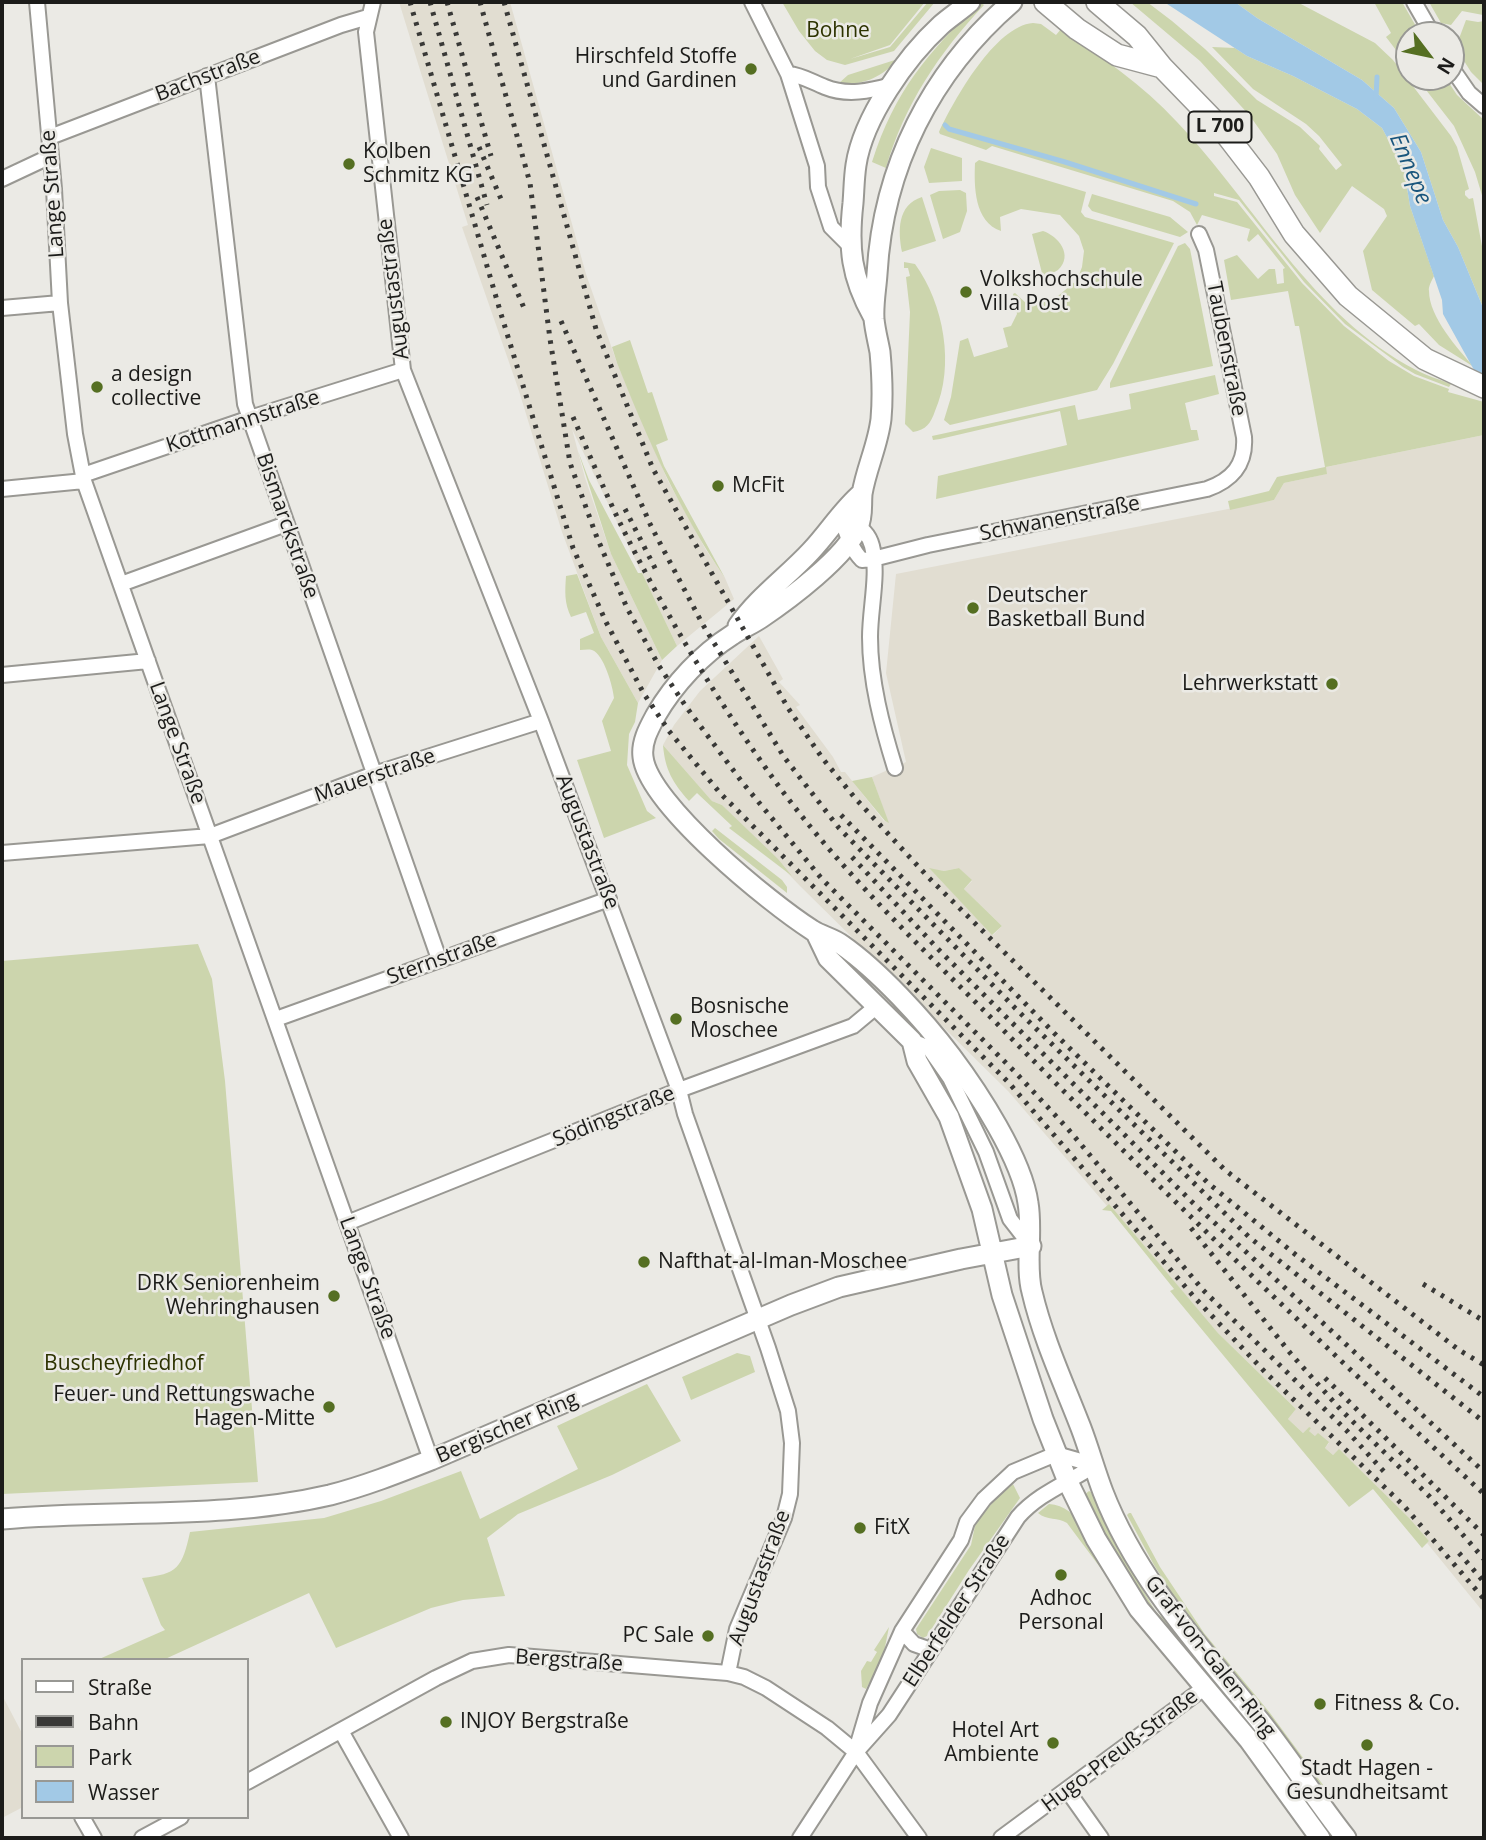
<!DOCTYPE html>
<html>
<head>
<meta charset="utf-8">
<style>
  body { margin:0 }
  #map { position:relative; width:1486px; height:1840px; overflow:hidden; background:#ebeae5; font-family:"Open Sans",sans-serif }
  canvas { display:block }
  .frame { position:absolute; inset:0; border:4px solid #1c1c1a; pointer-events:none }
  .legend { position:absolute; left:21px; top:1658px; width:228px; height:161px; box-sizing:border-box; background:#ebeae5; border:2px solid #989894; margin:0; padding:9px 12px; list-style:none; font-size:21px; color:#1c1c1a }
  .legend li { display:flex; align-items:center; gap:14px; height:35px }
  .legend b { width:35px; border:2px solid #989894 }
  .north { position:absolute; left:1395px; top:21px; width:70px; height:70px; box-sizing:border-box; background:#ebeae5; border:2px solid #989894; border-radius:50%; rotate:122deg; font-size:19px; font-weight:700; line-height:28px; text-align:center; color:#1c1c1a }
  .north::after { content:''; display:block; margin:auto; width:24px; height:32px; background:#556f22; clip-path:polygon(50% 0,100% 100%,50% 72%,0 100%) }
</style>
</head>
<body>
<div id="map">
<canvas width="1486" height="1840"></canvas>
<div class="frame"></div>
<ul class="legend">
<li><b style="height:9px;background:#fff"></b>Straße</li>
<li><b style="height:9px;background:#393937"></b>Bahn</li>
<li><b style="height:19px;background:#ccd5ad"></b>Park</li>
<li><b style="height:19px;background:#a2c9e6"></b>Wasser</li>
</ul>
<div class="north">N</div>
</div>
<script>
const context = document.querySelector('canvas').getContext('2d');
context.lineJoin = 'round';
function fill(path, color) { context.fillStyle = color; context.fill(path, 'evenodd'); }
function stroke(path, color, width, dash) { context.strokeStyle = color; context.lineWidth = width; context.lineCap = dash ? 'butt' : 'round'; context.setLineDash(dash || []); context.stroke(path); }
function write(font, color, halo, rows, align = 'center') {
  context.font = font + ' "Open Sans",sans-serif'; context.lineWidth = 5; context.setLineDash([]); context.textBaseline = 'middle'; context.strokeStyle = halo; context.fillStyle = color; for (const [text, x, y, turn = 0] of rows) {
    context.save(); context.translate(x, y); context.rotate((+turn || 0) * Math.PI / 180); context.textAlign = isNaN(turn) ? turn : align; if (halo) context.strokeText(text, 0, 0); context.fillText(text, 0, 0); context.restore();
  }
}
fill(new Path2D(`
  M399 2H510L586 274 617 363 668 481 706 550 725 578 734 599 677 646 572 429 585 478 611 554 662 660 638 703 601 637 562 532 519 391 462 227 468 225Z
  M1484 435V1613L1427 1543 1429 1541 1358 1468 1339 1450 1333 1455 1325 1448 1329 1443 1315 1436 1309 1431V1427L1303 1433 1288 1419 1296 1409 1218 1333 1109 1205 1107 1206 1008 1091 800 886 722 805 712 801 663 745 674 725 700 691 759 636 783 679 779 682 800 705 796 707 833 757 841 772H845L884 821 888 822 872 777 906 762 886 673 896 574 1274 500 1284 483 1326 474V467ZM959 868 972 881 964 889 1002 926 993 935 930 869 944 871Z
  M2 1695 23 1735V1807L2 1818Z`), '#e1ddd1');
fill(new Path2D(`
  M782 2H925L890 45 850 59 890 47 928 2H935L894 51 845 65 827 60 815 51 799 31Z
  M980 2 984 5C939 53 904 105 886 168L872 162C895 90 927 54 980 2Z
  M1130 2H1147L1172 21 1205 49 1257 100 1300 127 1320 146 1319 149 1336 170 1342 165 1319 136 1306 124 1253 89 1212 47 1235 48 1247 56 1293 76 1357 109 1382 128 1404 169 1410 206 1434 276C1432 280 1428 287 1429 291 1429 317 1458 349 1474 367L1439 345 1419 324 1415 326 1372 290 1363 251 1387 216 1384 209 1352 186 1320 233 1295 195 1277 154 1250 116 1200 61Z
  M1235 2H1297L1375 43 1393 60 1451 136 1457 147 1469 189 1465 191V195L1469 199 1473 198 1484 257V310L1458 247 1443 220 1421 152 1394 108 1362 80 1257 18Z
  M1374 2H1402L1421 35H1409V67L1386 37 1391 33Z
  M1429 2H1484V18L1483 15 1462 11 1451 25 1441 23Z
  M1466 20 1478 22 1484 21V85L1471 72 1454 45 1457 44Z
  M1033 23 1041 24 1056 35 1061 29C1102 57 1143 85 1177 122 1255 204 1312 316 1416 370 1427 376 1439 379 1451 384L1449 387 1415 374 1403 367 1345 324 1304 282 1239 200 1214 193V196L1237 202 1302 283 1344 326 1389 361 1414 376 1449 389 1448 392 1484 402V435L1326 467 1327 474 1284 483 1274 500 1230 510 1228 501 1269 491 1277 477 1325 467 1299 326H1295L1288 291 1231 300 1224 260 1237 255 1258 279 1269 269H1275L1277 284 1284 283 1283 269 1285 268 1258 234 1249 242 1247 240 1250 229 1202 215 1197 225 1190 212 1173 201 992 146 986 150 940 134 939 132C954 100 995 26 1033 23Z
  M898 59C881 78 864 85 838 84L848 75Z
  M1416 77H1445L1457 95 1484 120V202L1475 172 1454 126Z
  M931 148 962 158V181L929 183 924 167Z
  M979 160 1086 192 1081 212 1085 217 1174 243 1113 364 1097 390 950 425 944 420 951 397 960 341 968 338 974 357 1008 347 1003 328 1011 326 1017 314 1013 294 1015 293 1027 304 1058 296 1077 280 1082 267 1084 251 1079 236 1060 215 1021 209 1000 217 1001 231C974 222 974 186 975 163Z
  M960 190 966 193 967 211 960 232 943 239 930 195 939 191Z
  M1092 194 1170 217 1188 232 1180 237 1092 211 1088 206Z
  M922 197 936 241 902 252C898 231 897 205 922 197Z
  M1043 231C1058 236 1074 255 1058 270 1054 273 1047 275 1043 277L1032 234Z
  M1185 243 1190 249 1213 366 1110 388V383L1178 246Z
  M904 262 915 264C944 304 955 366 935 411 931 423 926 430 913 432L905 424 910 312 906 277 910 276 908 268H904Z
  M630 340 648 393 652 392 668 440 656 445 664 466 725 578C679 511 647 438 617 363L612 347Z
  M1215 375 1219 394 1185 403 1191 430H1197L1199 440 936 499 938 476 1067 445 1060 411 940 439 933 440 932 436 1075 405 1078 420 1131 409 1129 394Z
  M578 451 589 480 638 573H642L677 646 662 660 611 554Z
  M577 574 601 637 638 703 635 722 629 734 627 765 647 811 656 818 604 838 577 760 611 751 602 721 614 698C613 687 604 654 592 650 588 649 584 650 580 650V639L594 633 586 612 571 617C564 603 565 591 566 576Z
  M663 745 712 801 722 805 778 859 792 876 729 828 732 826 697 793 689 801C673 783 665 770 663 745Z
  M872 777 889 823 885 821 852 781Z
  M715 828 782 880 787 887V893L719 839 712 831Z
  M929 868 944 871 959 868 972 880 964 889 1002 926 992 935Z
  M198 944 212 979 225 1081 258 1482 2 1494V961Z
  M1109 1204 1218 1333 1296 1409 1288 1419 1303 1433 1309 1427 1311 1428 1309 1431 1315 1436 1318 1433 1329 1442 1325 1448 1333 1455 1339 1449 1409 1518 1429 1541 1422 1548 1373 1489 1349 1507 1170 1291 1174 1289 1111 1211 1102 1210Z
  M737 1353 750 1356 755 1372 691 1400 682 1377Z
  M647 1384 681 1441 612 1475 518 1514 487 1538 505 1596 463 1600 431 1608 336 1648 309 1593 163 1660H97L165 1630 161 1625 142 1578C178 1574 182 1568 190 1532L324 1518 381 1501 461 1471 480 1519 578 1469 557 1426Z
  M1013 1484 1020 1498 969 1570 927 1636 923 1638 917 1634 916 1629 971 1545 975 1526 982 1515 999 1495Z
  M1089 1491 1091 1492 1123 1557 1156 1612 1176 1629 1224 1692 1223 1694 1150 1610 1118 1560 1084 1495Z
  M1049 1504C1080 1505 1091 1546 1104 1569L1102 1570 1067 1523C1058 1517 1047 1521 1038 1513Z
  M1129 1513H1131L1160 1567 1204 1633 1270 1713 1332 1797 1325 1795 1186 1616 1154 1565 1127 1515Z
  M889 1627 883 1657 866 1689 862 1687 861 1671 867 1661 871 1662 877 1652 874 1650Z`), '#ccd5ad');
fill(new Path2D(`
  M1164 2H1235L1257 18 1362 80 1394 108 1421 152 1443 220 1458 247 1484 310V388L1443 314 1442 300 1410 206 1404 169 1382 128 1357 109 1293 76 1247 56Z`), '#a2c9e6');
stroke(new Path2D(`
  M1376 98 1377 77
  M945 125 949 129 1065 162 1196 204`), '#a2c9e6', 5);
const street = new Path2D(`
  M37 2 54 189 60 303 75 434 84 481 431 1460
  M373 2 366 32 403 370 541 721 679 1090 685 1114 768 1348 788 1411 792 1443 790 1494 784 1518 737 1629 728 1673
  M752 2 788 74 817 166 818 187 831 227 851 247
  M1414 2 1433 35
  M1451 67 1469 93 1484 106
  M788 74C802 75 812 82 825 87 847 96 870 91 892 85
  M207 76 245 404 439 959
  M50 137 341 25 368 17
  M2 179 51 156
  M2 308 60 303
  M83 475 250 418 403 370
  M2 489 84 481
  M840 515C846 531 850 548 862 560L873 559 928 545 1207 489C1232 480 1246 465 1244 437L1206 250 1199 234
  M852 522C862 529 869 534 872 546 879 574 870 608 870 637 870 681 882 726 895 768
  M121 584 286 524
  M2 675 148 661
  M2 853 210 836 374 774 541 721
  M276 1019 609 899
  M912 1041 929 1048 950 1078 986 1152 1010 1219 1031 1246
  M347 1223 679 1090 853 1026 877 1006
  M902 1631 914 1644 931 1650
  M341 1731 401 1838
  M857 1747 870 1703 902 1631 961 1540 967 1522 984 1499 1013 1472 1056 1454 1095 1465
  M247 1782 436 1678 472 1661 509 1655 728 1673 744 1677 766 1688 827 1728 856 1752 919 1838
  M1067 1790 1101 1838
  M82 1817 94 1838
  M142 1838 181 1817
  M800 1838 856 1752 889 1715 1018 1517C1039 1493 1068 1483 1095 1465
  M1001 1838 1204 1688`);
const secondary = new Path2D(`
  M1012 2C931 72 883 167 877 274 876 289 873 304 874 319 875 330 878 341 880 352 882 374 883 397 881 419 878 445 866 469 862 494 861 506 863 516 858 527 847 556 788 600 761 618 752 624 741 629 732 635 702 654 674 684 656 715 649 728 641 742 643 757 648 804 771 904 812 930 821 936 833 938 842 945 879 971 924 1020 951 1056 978 1092 1022 1159 1028 1203 1033 1231 1025 1267 1032 1292 1043 1339 1064 1384 1081 1428 1089 1449 1095 1471 1103 1492 1137 1580 1202 1649 1260 1721 1290 1759 1316 1800 1346 1838
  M873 316C851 277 848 248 853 203 854 191 854 178 856 165 863 118 906 57 941 25 950 17 961 10 970 2
  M738 626C758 597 788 576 811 551 829 532 842 510 862 493
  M816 933 828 958 912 1041 917 1061 949 1117 982 1209 1002 1295 1043 1419 1068 1482 1096 1539 1139 1609 1249 1740 1320 1838
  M2 1519C111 1509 223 1520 330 1495 365 1486 398 1473 431 1460L791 1305 839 1287 961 1259 1031 1246`);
const primary = new Path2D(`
  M1045 2 1077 29 1117 55 1162 67
  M1097 2 1137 36 1162 67 1222 129 1259 177 1294 234 1348 296 1425 359 1484 387`);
stroke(street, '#999893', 18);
stroke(secondary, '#999893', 23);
stroke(primary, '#999893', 24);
stroke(street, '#fff', 14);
stroke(secondary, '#fff', 19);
stroke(primary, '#fff', 21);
stroke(new Path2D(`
  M410 2 501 314 573 548 606 622 644 694 669 731 720 793 1009 1083 1195 1298 1265 1372 1404 1506 1484 1599
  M430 2 487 205
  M447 2 491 156
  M480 2 530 183 550 339 570 463 596 535 627 608 659 666 687 708 742 782 822 879 1016 1073 1068 1129 1203 1290 1347 1431 1388 1476
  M504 2 596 329 653 469 788 708 823 759 855 798 929 878 1225 1170 1459 1350 1484 1365
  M479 147 501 199
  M477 197 524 308
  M561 321 651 526 703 625 784 757 839 828 1015 1008 1249 1237 1484 1422
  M573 417C591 458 608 500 629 541 669 619 714 695 765 767 836 869 929 954 1015 1042 1168 1197 1324 1347 1484 1494
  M625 509 657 572
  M841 815 1054 1033 1208 1183 1296 1255 1484 1397
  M852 857 938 949 1191 1201 1484 1472
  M1191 1228 1291 1354 1341 1410 1429 1496 1484 1559
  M1423 1284 1484 1321
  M1325 1378 1484 1535
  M1459 1553 1484 1582`), '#393937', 5, [3.5, 7]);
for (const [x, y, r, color] of [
  [751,69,7,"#556f22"],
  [349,164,7,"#556f22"],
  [966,292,7,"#556f22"],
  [97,387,7,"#556f22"],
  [718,486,7,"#556f22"],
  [973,608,7,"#556f22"],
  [1332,684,7,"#556f22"],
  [676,1019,7,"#556f22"],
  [644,1262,7,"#556f22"],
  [334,1296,7,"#556f22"],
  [329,1407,7,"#556f22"],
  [860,1528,7,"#556f22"],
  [1061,1575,7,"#556f22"],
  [708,1636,7,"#556f22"],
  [1320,1704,7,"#556f22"],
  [446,1722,7,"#556f22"],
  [1053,1743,7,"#556f22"],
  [1367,1745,7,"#556f22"]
]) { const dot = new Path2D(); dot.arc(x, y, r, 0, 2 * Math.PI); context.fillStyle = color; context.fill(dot); stroke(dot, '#ebeae5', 2.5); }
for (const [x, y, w] of [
  [1220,127,63]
]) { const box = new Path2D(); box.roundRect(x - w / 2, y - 15.5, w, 31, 5); context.fillStyle = '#ebeae5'; context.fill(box); stroke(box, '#1c1c1a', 2); }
write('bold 19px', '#1c1c1a', null, [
  ["L 700",1220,127]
]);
write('21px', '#2d3300', '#ebeae5', [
  ["Bohne",838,31],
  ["Buscheyfriedhof",124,1364]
]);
write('21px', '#1c1c1a', '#ebeae5', [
  ["Hirschfeld Stoffe",737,57,"right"],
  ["und Gardinen",737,81,"right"],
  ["Kolben",363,152],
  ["Schmitz KG",363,176],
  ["Volkshochschule",980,280],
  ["Villa Post",980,304],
  ["a design",111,375],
  ["collective",111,399],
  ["McFit",732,486],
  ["Deutscher",987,596],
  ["Basketball Bund",987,620],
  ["Lehrwerkstatt",1318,684,"right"],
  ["Bosnische",690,1007],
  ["Moschee",690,1031],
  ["Nafthat-al-Iman-Moschee",658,1262],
  ["DRK Seniorenheim",320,1284,"right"],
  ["Wehringhausen",320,1308,"right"],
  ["Feuer- und Rettungswache",315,1395,"right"],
  ["Hagen-Mitte",315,1419,"right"],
  ["FitX",874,1528],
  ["Adhoc",1061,1599,"center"],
  ["Personal",1061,1623,"center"],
  ["PC Sale",694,1636,"right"],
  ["Fitness & Co.",1334,1704],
  ["INJOY Bergstraße",460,1722],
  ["Hotel Art",1039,1731,"right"],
  ["Ambiente",1039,1755,"right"],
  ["Stadt Hagen -",1367,1769,"center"],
  ["Gesundheitsamt",1367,1793,"center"]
], 'left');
write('21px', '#1c1c1a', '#ebeae5', [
  ["Bachstraße",208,76,-21],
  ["Lange Straße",53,194,-94],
  ["Augustastraße",394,289,-97],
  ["Taubenstraße",1226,349,79],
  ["Kottmannstraße",243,422,-18],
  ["Schwanenstraße",1060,519,-11],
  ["Bismarckstraße",287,526,71],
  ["Lange Straße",177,743,70],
  ["Mauerstraße",375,776,-19],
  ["Augustastraße",587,842,69],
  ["Sternstraße",442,959,-20],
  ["Södingstraße",614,1117,-22],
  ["Lange Straße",367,1278,70],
  ["Bergischer Ring",507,1428,-23],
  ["Augustastraße",760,1578,-70],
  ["Elberfelder Straße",957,1611,-57],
  ["Graf-von-Galen-Ring",1210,1657,52],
  ["Bergstraße",569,1661,4],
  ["Hugo-Preuß-Straße",1120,1751,-37]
]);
write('italic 23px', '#1a567d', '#ebeae5', [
  ["Ennepe",1410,169,67]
]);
</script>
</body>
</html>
